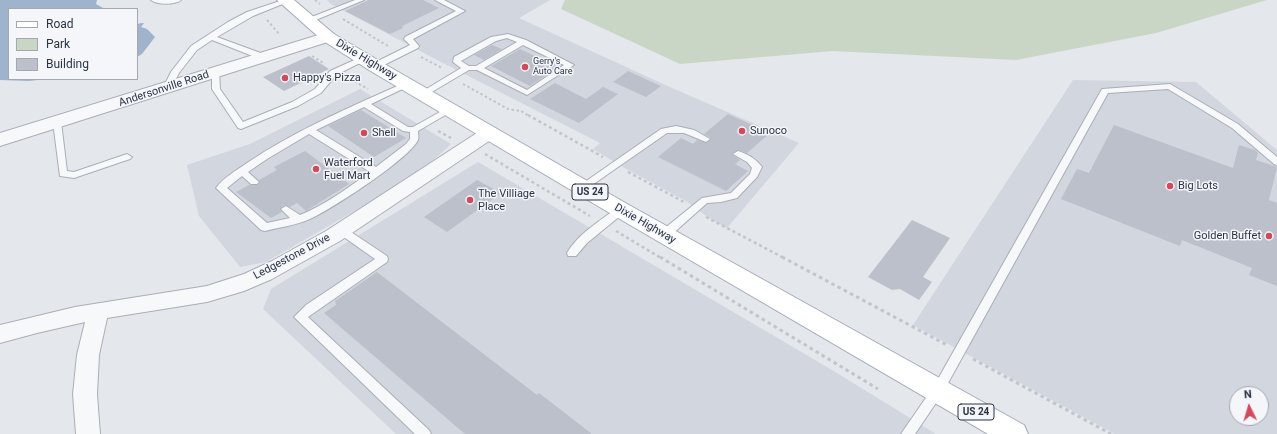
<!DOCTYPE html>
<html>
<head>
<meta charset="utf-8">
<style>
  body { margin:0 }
  #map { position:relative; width:1277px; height:434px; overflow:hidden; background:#e4e7ec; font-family:Roboto,sans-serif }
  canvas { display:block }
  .legend { position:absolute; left:8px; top:8px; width:130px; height:72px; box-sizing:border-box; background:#f4f6f9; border:1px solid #a4a8b1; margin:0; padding:5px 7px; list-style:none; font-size:12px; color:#2b3445 }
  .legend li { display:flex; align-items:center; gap:8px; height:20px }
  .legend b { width:20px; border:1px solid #a4a8b1 }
  .north { position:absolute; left:1229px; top:386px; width:40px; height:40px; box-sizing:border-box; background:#f4f6f9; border:1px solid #a4a8b1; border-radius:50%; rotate:355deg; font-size:11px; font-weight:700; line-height:16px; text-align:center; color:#2b3445 }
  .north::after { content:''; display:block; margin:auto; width:14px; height:18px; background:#d1495b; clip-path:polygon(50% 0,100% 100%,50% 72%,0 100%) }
</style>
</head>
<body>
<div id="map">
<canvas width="1277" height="434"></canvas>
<ul class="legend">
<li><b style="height:5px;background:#fff"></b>Road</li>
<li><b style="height:11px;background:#c9d6c5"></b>Park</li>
<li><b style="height:11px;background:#bbc0ca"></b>Building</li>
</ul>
<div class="north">N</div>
</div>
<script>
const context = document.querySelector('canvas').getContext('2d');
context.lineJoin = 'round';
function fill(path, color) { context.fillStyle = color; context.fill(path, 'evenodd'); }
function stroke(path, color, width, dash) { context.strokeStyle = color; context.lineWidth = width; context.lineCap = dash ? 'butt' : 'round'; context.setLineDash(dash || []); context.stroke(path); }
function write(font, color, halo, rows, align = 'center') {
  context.font = font + ' Roboto,sans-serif'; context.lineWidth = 3; context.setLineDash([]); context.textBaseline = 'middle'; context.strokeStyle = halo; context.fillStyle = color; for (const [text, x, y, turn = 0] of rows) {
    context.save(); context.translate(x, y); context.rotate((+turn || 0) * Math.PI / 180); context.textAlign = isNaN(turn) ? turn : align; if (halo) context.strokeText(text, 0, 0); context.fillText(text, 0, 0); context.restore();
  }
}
fill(new Path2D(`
  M327 0H550L519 18 672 88 799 143 727 228 709 218 686 201 628 170 593 149 600 143 441 62 331 4Z
  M1073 80 1196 82 1277 150V434H1115L913 325ZM1237 394H1261V418H1237Z
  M360 89 451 144 417 175 266 262 240 267 199 216 187 165 250 144Z
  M478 162 832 370 936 434H396L263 309 271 289Z`), '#d2d6de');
fill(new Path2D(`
  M565 0H1267L1156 33 1016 60 833 51 680 64 561 9Z`), '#c9d6c5');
fill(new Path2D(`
  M0 0H97L96 4 105 9H9V79H46L29 81 0 80Z
  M142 23H144L141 27 147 29 155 37 142 54 137 57V24Z`), '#9fb4cc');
fill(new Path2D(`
  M369 0H423L439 8 402 26 403 28 390 34 345 11Z
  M492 45 502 49 484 60 474 55Z
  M520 49 558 67 530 86 491 66Z
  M309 56 329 69 284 91 263 77Z
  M628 71 661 86 646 97 613 82Z
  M555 83 586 99 603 87 618 94 579 123 530 99Z
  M361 110 406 138 374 157 328 126Z
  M728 114 770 133 747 153 738 150 732 154 740 160 735 164 748 171 726 191 658 157 681 138 693 144 697 140 707 143 711 138 704 134Z
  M1114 125 1233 168 1239 145 1255 150 1258 153 1256 160 1277 167 1269 200 1277 203V286L1249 275 1252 268 1182 240 1180 246 1061 199 1077 169 1089 173Z
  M305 151 349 184 306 211 297 203 290 207 285 205 280 209 282 212 271 218 236 192 249 185H258L260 182 259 180 277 170 274 167Z
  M477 180 501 193 447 232 424 217Z
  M912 220 950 238 923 277 932 282 919 300 900 289 892 290 868 277Z
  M377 272 537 395 539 393 592 434H465L324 313 336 305 335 301Z`), '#bbc0ca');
const service = new Path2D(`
  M151 0H181C175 5 157 5 151 0Z
  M283 0 290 1 253 16 217 37 266 55V59H260L212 40 197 50 179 73 170 90H164L163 88 171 72 191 46 228 22 247 12Z
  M355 0H364L311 22H308L304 20Z
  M435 0H444L465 11 413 39 419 46 418 48 378 68H372V64L410 45 404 39 405 37 456 11Z
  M508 34 526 40 574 65 527 95 477 70H469L425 96H422L418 94 461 68 453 62 454 57 491 37ZM507 38 517 42 476 66H469L461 61 496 41ZM523 45 564 65 527 90 484 68Z
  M361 57H367L368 59 336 75 321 93 298 106 241 129 238 128 212 89V72L213 70H219L220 89 243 122 292 102 315 89 330 71Z
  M404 83H410L411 85 371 104 408 127H413L447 108H453L454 110 418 131C418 134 419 138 418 140 409 159 333 208 312 218 297 225 281 227 265 231L261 230 216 188C223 178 237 170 247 163 296 130 350 107 404 83ZM364 107 403 131 410 132V139L406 144 376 167 316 130ZM309 134 370 172C348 188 325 205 300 215L286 206 281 209 290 218 267 223 227 188 242 176 251 184H257L259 182 248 172 267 159Z
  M1170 84 1238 124 1277 157V165L1274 164 1232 128 1168 89 1108 93 942 394 915 434H901L934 386 1102 89Z
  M57 119 61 122 67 171 74 172 127 154 132 157 130 159 74 178 60 176 53 122Z
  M676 126 694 130 710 139 706 142 684 133H667L585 190H579L577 188 579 186 661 129Z
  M738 151C748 154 756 159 762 167L757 177 737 198 721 202 707 203 668 238H660L659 235 660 232 702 198 731 193 750 174 752 168 747 162 733 154Z
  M621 207 626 210 625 212 587 243 576 256H568L567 253C578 234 600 221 617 208Z
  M342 226 387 256 388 259 387 262 308 317 429 430 431 434H415L294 317 306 305 375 259 338 233 337 230 338 227Z`);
const minor = new Path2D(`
  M489 128 495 129 497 133 495 137 340 241 272 279 244 291 207 302 107 318 99 355 97 394 100 434H76L73 394 77 355 85 322 37 333 0 343V325L75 307 207 286 244 274 272 261 326 231 483 129Z`);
const tertiary = new Path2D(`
  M328 32 334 34 336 37 334 40 0 146V133Z`);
const primary = new Path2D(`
  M277 0H294L334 34 381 62 629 205 1024 425 1028 434H988L613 215 369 70 322 40Z`);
stroke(service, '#a9aeb7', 2);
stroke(minor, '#a9aeb7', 2);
stroke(tertiary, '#a9aeb7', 2);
stroke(primary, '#a3abb8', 2);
stroke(new Path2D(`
  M315 0 320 4
  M343 19 388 46
  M267 20 280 35
  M312 56 325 64
  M421 57 442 68
  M350 79 368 89
  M463 84 508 109 521 111 529 116`), '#c2c5cb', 2, [2.5, 2.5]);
stroke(new Path2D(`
  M528 115 603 157
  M438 131 451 138
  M485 154 590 216
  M628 172 684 202
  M706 217 784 258
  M616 231 661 258`), '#c2c5cb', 2.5, [3, 3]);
stroke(new Path2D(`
  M660 257 878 389
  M782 257 947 345
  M973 359 1111 434`), '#c2c5cb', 3, [3.5, 3.5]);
fill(service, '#f7f8fa');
fill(minor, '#f7f8fa');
fill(tertiary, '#f7f8fa');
fill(primary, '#fff');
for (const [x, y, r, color] of [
  [525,67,4,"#d1495b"],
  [285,78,4,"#d1495b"],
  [742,131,4,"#d1495b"],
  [364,133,4,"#d1495b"],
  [316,169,4,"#d1495b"],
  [1170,186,4,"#d1495b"],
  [470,200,4,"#d1495b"],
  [1269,236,4,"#d1495b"]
]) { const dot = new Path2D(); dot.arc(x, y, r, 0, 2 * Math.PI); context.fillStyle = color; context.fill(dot); stroke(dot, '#f4f6f9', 1.5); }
write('9px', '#2b3445', '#f4f6f9', [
  ["Gerry's",533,62],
  ["Auto Care",533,72]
], 'left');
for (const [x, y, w] of [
  [590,192,36],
  [976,412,36]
]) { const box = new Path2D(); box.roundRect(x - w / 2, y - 8, w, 16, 3); context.fillStyle = '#f4f6f9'; context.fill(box); stroke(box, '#2b3445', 1); }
write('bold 10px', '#2b3445', null, [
  ["US 24",590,192],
  ["US 24",976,412]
]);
write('11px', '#2b3445', '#f4f6f9', [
  ["Dixie Highway",366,60,31],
  ["Andersonville Road",164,89,-18],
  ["Dixie Highway",645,224,30],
  ["Ledgestone Drive",292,257,-28]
]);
write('11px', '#2b3445', '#f4f6f9', [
  ["Happy's Pizza",293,78],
  ["Sunoco",750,131],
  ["Shell",372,133],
  ["Waterford",324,163],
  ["Fuel Mart",324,176],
  ["Big Lots",1178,186],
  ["The Villiage",478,194],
  ["Place",478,207],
  ["Golden Buffet",1261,236,"right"]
], 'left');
</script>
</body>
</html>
